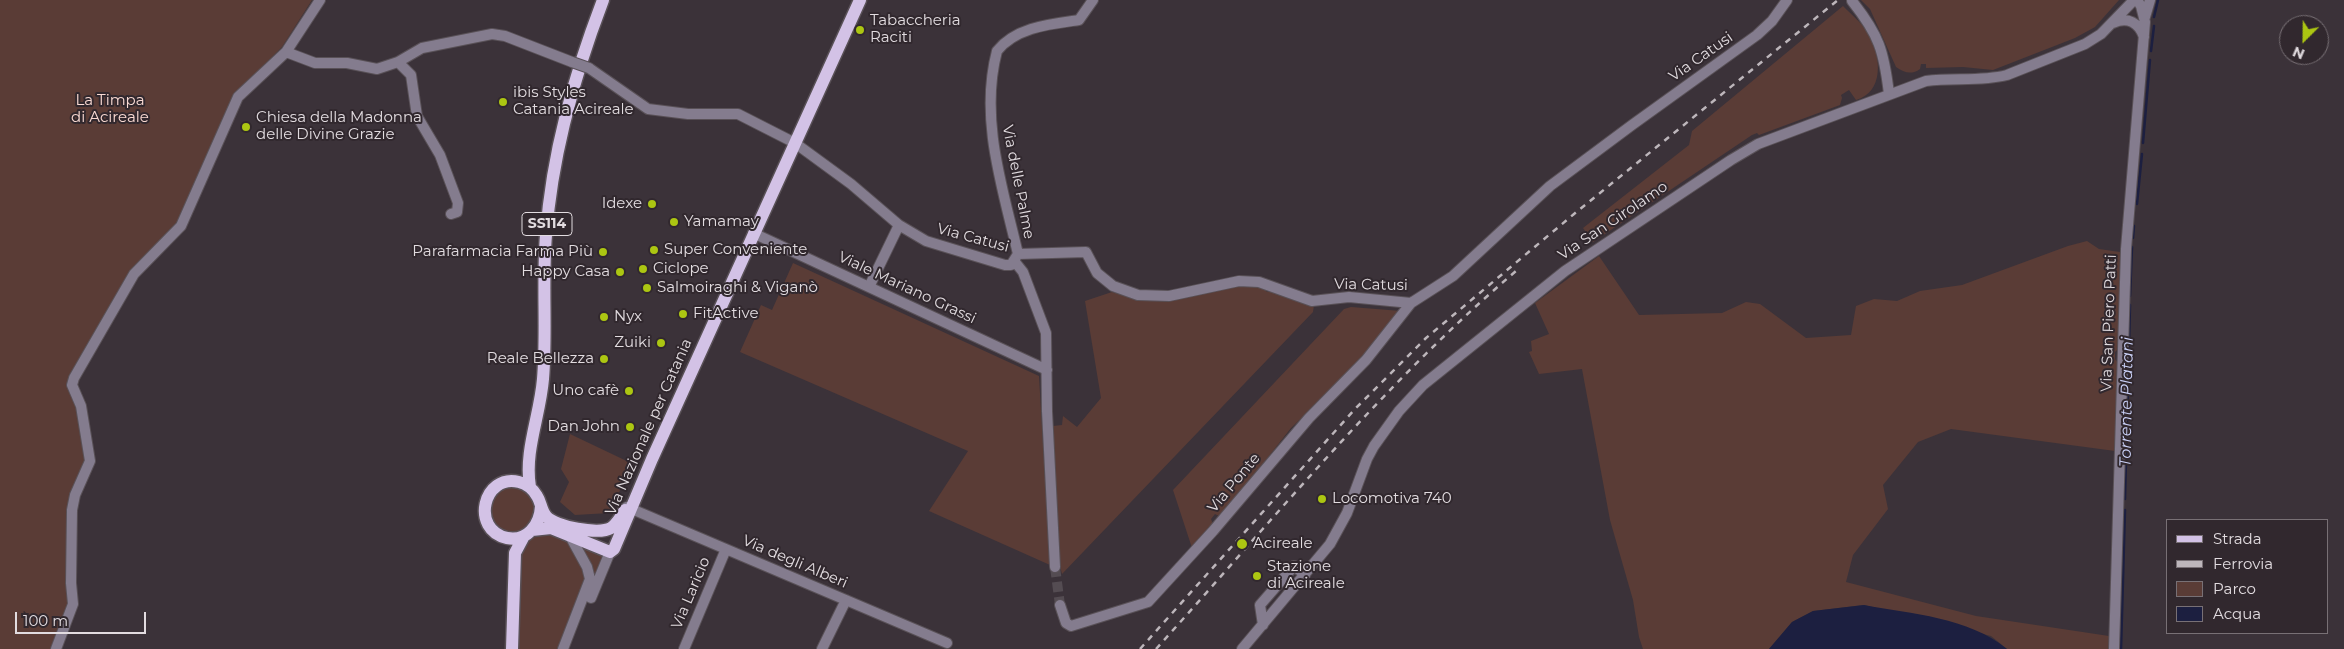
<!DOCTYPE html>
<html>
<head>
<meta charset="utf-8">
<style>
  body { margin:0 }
  #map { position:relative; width:2344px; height:649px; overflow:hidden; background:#3b3239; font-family:Montserrat,sans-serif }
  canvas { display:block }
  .legend { position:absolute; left:2166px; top:519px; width:162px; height:115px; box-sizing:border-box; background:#31282e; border:1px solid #787075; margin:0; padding:6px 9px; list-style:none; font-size:15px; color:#e2dce0 }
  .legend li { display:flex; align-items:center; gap:10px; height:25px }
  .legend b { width:25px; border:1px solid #787075 }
  .north { position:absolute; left:2279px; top:15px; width:50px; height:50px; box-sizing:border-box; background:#31282e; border:1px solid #787075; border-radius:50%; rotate:203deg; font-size:14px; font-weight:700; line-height:20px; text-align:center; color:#e2dce0 }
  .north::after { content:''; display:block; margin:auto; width:18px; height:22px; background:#acc612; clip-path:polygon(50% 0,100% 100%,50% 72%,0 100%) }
  .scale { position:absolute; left:15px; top:612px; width:131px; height:22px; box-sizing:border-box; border:2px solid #e2dce0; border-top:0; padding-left:6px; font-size:15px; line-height:18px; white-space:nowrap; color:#e2dce0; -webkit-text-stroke:4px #31282e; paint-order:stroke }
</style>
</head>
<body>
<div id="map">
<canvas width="2344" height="649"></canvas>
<ul class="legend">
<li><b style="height:6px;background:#d3c2e6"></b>Strada</li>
<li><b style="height:6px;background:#bdb6bb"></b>Ferrovia</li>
<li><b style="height:14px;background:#5a3c36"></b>Parco</li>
<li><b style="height:14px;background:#1c1f40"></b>Acqua</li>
</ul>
<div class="north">N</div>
<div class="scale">100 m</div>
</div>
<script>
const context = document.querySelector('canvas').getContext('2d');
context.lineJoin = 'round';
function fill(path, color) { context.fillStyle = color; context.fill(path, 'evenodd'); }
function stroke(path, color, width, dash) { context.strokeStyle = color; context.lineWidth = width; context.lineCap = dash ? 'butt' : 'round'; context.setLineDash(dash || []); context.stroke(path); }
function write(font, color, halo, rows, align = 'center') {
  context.font = font + ' Montserrat,sans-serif'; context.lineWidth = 4; context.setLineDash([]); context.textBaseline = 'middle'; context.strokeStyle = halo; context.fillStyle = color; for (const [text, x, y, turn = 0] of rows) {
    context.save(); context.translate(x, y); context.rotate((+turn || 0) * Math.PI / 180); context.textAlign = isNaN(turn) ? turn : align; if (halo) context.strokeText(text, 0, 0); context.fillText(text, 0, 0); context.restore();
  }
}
fill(new Path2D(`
  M0 0H312L282 47 233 96 177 224 130 273 71 394 79 415 86 461 70 495V603L54 649H0Z
  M1861 0H2119L2095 27 2075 38 1993 70 1963 67 1926 68V64H1921L1920 69C1912 75 1904 73 1896 67L1870 9Z
  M1843 6C1853 16 1863 24 1870 36 1881 58 1884 92 1856 100L1849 90 1841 95 1842 98 1840 105 1759 135 1757 133 1752 135 1593 242 1583 228 1689 145 1692 131Z
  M2087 241 2099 249 2120 252 2119 348 2115 352V359L2118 363 2115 451 1951 429 1918 442 1883 485 1888 509 1853 555 1846 582 1976 616 2109 636V649H2007L1991 636 1864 605 1813 611 1792 622 1769 649H1643L1639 637 1633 600 1610 520 1582 369 1539 374 1529 352 1532 351 1531 341 1549 334 1535 303 1599 256 1639 315 1722 313 1746 302 1760 304 1806 338 1851 335 1856 306 1874 299 1897 301 1920 291 1962 285 2068 246Z
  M793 263 1039 376 1050 565 929 511 968 451 740 352 761 305 772 310Z
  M1250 284 1263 287 1267 292 1273 291 1314 305 1313 312 1062 574 1060 566 1053 426 1062 425 1063 416 1077 427 1101 398 1085 301 1112 292 1139 299Z
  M1351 307 1401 311 1364 358 1291 428 1221 517 1215 514 1211 519 1214 527 1193 551 1173 490 1344 309Z
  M570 434 633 464 609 513 575 515 560 502 569 482 561 469Z
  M489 509a23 23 0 1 1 46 0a23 23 0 1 1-46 0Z
  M540 533C557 533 567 538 576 552 580 558 585 569 585 577 586 596 567 630 560 649H517L518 553 531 537Z
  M580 543 604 553 595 576Z`), '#5a3c36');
fill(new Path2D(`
  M1864 605C1912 614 1968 617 2007 649H1769L1792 622 1813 611Z`), '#1c1f40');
stroke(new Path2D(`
  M2154 17 2158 0
  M2151 51 2154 26
  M2143 143 2150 60
  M2137 204 2142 154
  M2133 238 2134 226
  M2130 296 2132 247
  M2125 499 2130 305
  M2121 649 2125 510`), '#1c1f40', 2.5);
stroke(new Path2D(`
  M1055 567 1060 605`), '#544c52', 10, [10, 5]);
const minor = new Path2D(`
  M1852 1C1879 35 1884 51 1889 94
  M2145 17 2150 0
  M2113 23C2128 16 2139 23 2144 37
  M286 52 320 0
  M398 62 411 75 417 116 440 155 458 203 457 212 451 214
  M589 68 648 109 688 114H738L795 143 851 184 899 225 926 241 1005 265H1011L1018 254
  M753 233 1047 370
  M1018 254 1086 252 1097 273 1113 286 1138 295 1169 296 1239 281 1259 282 1312 301 1349 297 1411 303 1453 276 1550 186 1632 125 1757 35 1772 21 1787 0
  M1018 254C1003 189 979 119 997 51 1016 27 1051 24 1079 20L1093 0
  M1015 262 1023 272 1046 333 1047 411 1055 567
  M869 287 899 225
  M627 507 947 643
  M591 598 610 552
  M1060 605 1066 623 1071 626 1148 602 1213 531 1309 418 1366 360 1411 303
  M1263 625 1260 605 1294 566 1305 575
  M56 649 73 604 71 583 72 510 75 495 90 461 81 406 72 385 74 378 134 274 181 226 238 97 286 52 315 63H347L377 69 398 62 422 48 492 34 505 36 572 62
  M563 649 590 579 587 567 570 536
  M684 649 726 549
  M822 649 846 600
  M1242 649 1330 544 1347 513 1367 459 1374 446 1399 411 1423 385 1565 271 1731 160 1758 144 1926 81C1953 77 1980 82 2007 75L2085 44 2101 34 2134 0
  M2114 649 2126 249 2145 22 2141 6 2137 0`);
const major = new Path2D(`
  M530 487C524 451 540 416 543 379 547 331 542 283 546 235 552 153 574 76 603 0
  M541 506C540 525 527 542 507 538 470 530 483 473 519 482 527 484 533 489 537 496 541 502 541 510 546 516 555 527 599 535 611 528 617 524 621 517 625 510
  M532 530 551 528 610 552
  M610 552 614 549 652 459 860 0
  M512 649 515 553 524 536`);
stroke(minor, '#595157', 12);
stroke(major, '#595157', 15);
stroke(minor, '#847c8e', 10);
stroke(major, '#d3c2e6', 12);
stroke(new Path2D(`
  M1140 649 1355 409 1426 338 1574 214 1838 0
  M1156 649C1273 520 1383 384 1516 271`), '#bdb6bb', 2.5, [6, 6]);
const minorBridge = new Path2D(`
  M572 62 589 68`);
stroke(minorBridge, '#595157', 12, []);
stroke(minorBridge, '#847c8e', 10);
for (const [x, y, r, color] of [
  [860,30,5,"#acc612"],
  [503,102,5,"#acc612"],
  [246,127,5,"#acc612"],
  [652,204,5,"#acc612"],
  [674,222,5,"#acc612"],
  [654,250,5,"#acc612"],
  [603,252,5,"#acc612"],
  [643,269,5,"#acc612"],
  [620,272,5,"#acc612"],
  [647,288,5,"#acc612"],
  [683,314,5,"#acc612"],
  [604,317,5,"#acc612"],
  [661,343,5,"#acc612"],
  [604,359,5,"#acc612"],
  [629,391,5,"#acc612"],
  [630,427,5,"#acc612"],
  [1322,499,5,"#acc612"],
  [1242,544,6,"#acc612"],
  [1257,576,5,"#acc612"]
]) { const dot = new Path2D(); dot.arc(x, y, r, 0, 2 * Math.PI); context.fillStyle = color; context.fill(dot); stroke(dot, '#31282e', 2); }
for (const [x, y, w] of [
  [547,224,50]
]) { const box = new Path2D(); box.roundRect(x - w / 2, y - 11.5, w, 23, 4); context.fillStyle = '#31282e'; context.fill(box); stroke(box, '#e2dce0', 1); }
write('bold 14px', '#e2dce0', null, [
  ["SS114",547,224]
]);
write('15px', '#e2dce0', '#31282e', [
  ["Tabaccheria",870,21],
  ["Raciti",870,38],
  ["ibis Styles",513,93],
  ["Catania Acireale",513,110],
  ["Chiesa della Madonna",256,118],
  ["delle Divine Grazie",256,135],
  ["Idexe",642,204,"right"],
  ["Yamamay",684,222],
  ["Super Conveniente",664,250],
  ["Parafarmacia Farma Più",593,252,"right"],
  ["Ciclope",653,269],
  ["Happy Casa",610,272,"right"],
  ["Salmoiraghi & Viganò",657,288],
  ["FitActive",693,314],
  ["Nyx",614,317],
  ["Zuiki",651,343,"right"],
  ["Reale Bellezza",594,359,"right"],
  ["Uno cafè",619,391,"right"],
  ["Dan John",620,427,"right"],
  ["Locomotiva 740",1332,499],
  ["Acireale",1253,544],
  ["Stazione",1267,567],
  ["di Acireale",1267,584]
], 'left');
write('15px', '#e2dce0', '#31282e', [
  ["Via Catusi",1701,57,-35],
  ["Via delle Palme",1018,182,79],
  ["Via San Girolamo",1613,221,-34],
  ["Via Catusi",973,238,15],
  ["Via Catusi",1371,285,1],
  ["Viale Mariano Grassi",907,288,25],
  ["Via San Piero Patti",2109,323,-88],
  ["Via Nazionale per Catania",649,427,-66],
  ["Via Ponte",1234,483,-50],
  ["Via degli Alberi",795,562,23],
  ["Via Laricio",691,593,-67]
]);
write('15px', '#fadad3', '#31282e', [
  ["La Timpa",110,101],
  ["di Acireale",110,118]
]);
write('italic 16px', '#ccd3fa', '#31282e', [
  ["Torrente Platani",2127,402,-89]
]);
</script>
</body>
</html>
